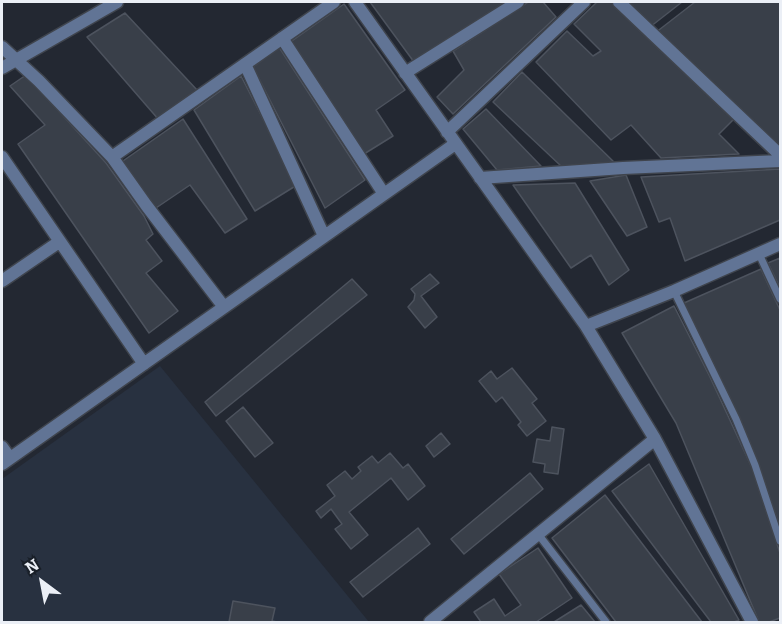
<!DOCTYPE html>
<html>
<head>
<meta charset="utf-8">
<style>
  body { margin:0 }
  #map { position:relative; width:782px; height:624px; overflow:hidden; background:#232832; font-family:Bitter,serif }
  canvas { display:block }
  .frame { position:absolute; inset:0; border:3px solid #ebeff6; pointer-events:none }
  .north { position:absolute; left:12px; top:552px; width:60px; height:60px; -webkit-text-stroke:4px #191f28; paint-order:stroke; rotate:328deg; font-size:16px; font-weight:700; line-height:24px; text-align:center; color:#ebeff6 }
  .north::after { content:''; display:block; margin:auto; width:21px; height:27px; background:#ebeff6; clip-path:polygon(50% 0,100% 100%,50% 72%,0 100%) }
</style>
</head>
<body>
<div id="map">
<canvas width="782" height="624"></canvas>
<div class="frame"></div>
<div class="north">N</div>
</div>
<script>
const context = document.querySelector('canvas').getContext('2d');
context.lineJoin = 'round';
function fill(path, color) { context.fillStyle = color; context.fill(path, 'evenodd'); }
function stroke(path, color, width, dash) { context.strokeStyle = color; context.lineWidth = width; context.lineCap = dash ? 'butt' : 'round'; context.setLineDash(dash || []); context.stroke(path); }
fill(new Path2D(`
  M160 366 369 622H2V479Z`), '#283140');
const building = new Path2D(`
  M370 2H506L414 62Z
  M528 2H543L556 17 453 114 437 97 464 70 453 51Z
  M597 2H612L735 118 719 134 739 154 661 158 631 125 611 140 536 62 567 31 593 56 601 51 574 24Z
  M623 2H682L650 27Z
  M695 2H780V150L655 33Z
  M344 4 405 90 376 110 393 136 364 154 289 43Z
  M125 13 198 91 159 120 87 37Z
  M279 47 365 180 325 208 253 67Z
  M522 72 616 164 561 166 493 102Z
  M26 75 106 163 144 216 153 234 146 240 162 261 146 273 178 311 149 333 18 144 45 125 10 86Z
  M241 76 297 185 255 211 194 110Z
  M486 109 541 166 497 170 463 129Z
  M183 119 247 219 225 233 190 185 153 210 120 163Z
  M780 169V220L685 261 670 218 659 222 641 177Z
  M626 175 647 227 627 236 590 181Z
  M575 183 629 270 609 285 591 255 571 268 513 185Z
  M780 258V288L768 263Z
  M761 269 780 310V529L759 467 684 303Z
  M430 274 439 283 421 296 437 317 425 328 408 307 414 300 415 294 411 289Z
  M352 279 367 295 216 416 205 402Z
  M674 306 710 377 753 470 780 553V618L769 622H759L676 423 622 333Z
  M512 368 537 399 532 403 546 421 527 436 518 425 521 422 502 397 496 402 479 381 491 371 497 379Z
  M243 407 273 443 255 457 226 421Z
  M552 427 564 429 558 474 544 472 545 464 533 462 537 439 550 441Z
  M441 433 450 444 434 457 426 446Z
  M390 453 403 468 408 464 425 486 408 500 391 478 349 512 368 535 351 549 335 529 342 524 331 509 321 518 316 511 335 496 327 485 345 471 352 479 361 471 358 467 372 456 378 463Z
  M649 464 739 620 734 622H711L612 491Z
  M530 473 543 489 464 554 451 539Z
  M605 495 702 622H616L552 538Z
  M418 528 430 544 363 597 350 582Z
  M538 548 572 598 536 622H481L474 612 494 599 505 616 521 605 499 574Z
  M233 601 275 608 272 621 277 622H229Z
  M581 605 595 622H554Z`);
fill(building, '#393f49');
stroke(building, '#4d535e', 1.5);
const service = new Path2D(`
  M759 254 780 299
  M674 291 736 419 755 465 780 541
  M538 534 606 622`);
const minor = new Path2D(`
  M355 2 586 326 655 439 752 622
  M619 2 780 155
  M282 38 384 194
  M2 47 39 81 112 157 146 205 224 307
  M245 64 324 236
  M2 68 117 2
  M405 73 518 2
  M447 132 584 2
  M2 157 144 364
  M112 157 334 2
  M480 178 623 168 780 161
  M2 281 59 242
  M586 326 674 291 780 244
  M2 447 10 458
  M2 464 455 144
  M430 622 655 439`);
stroke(service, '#3f444d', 10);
stroke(minor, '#3f444d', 15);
stroke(service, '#617495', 7);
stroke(minor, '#617495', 12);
</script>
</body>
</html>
